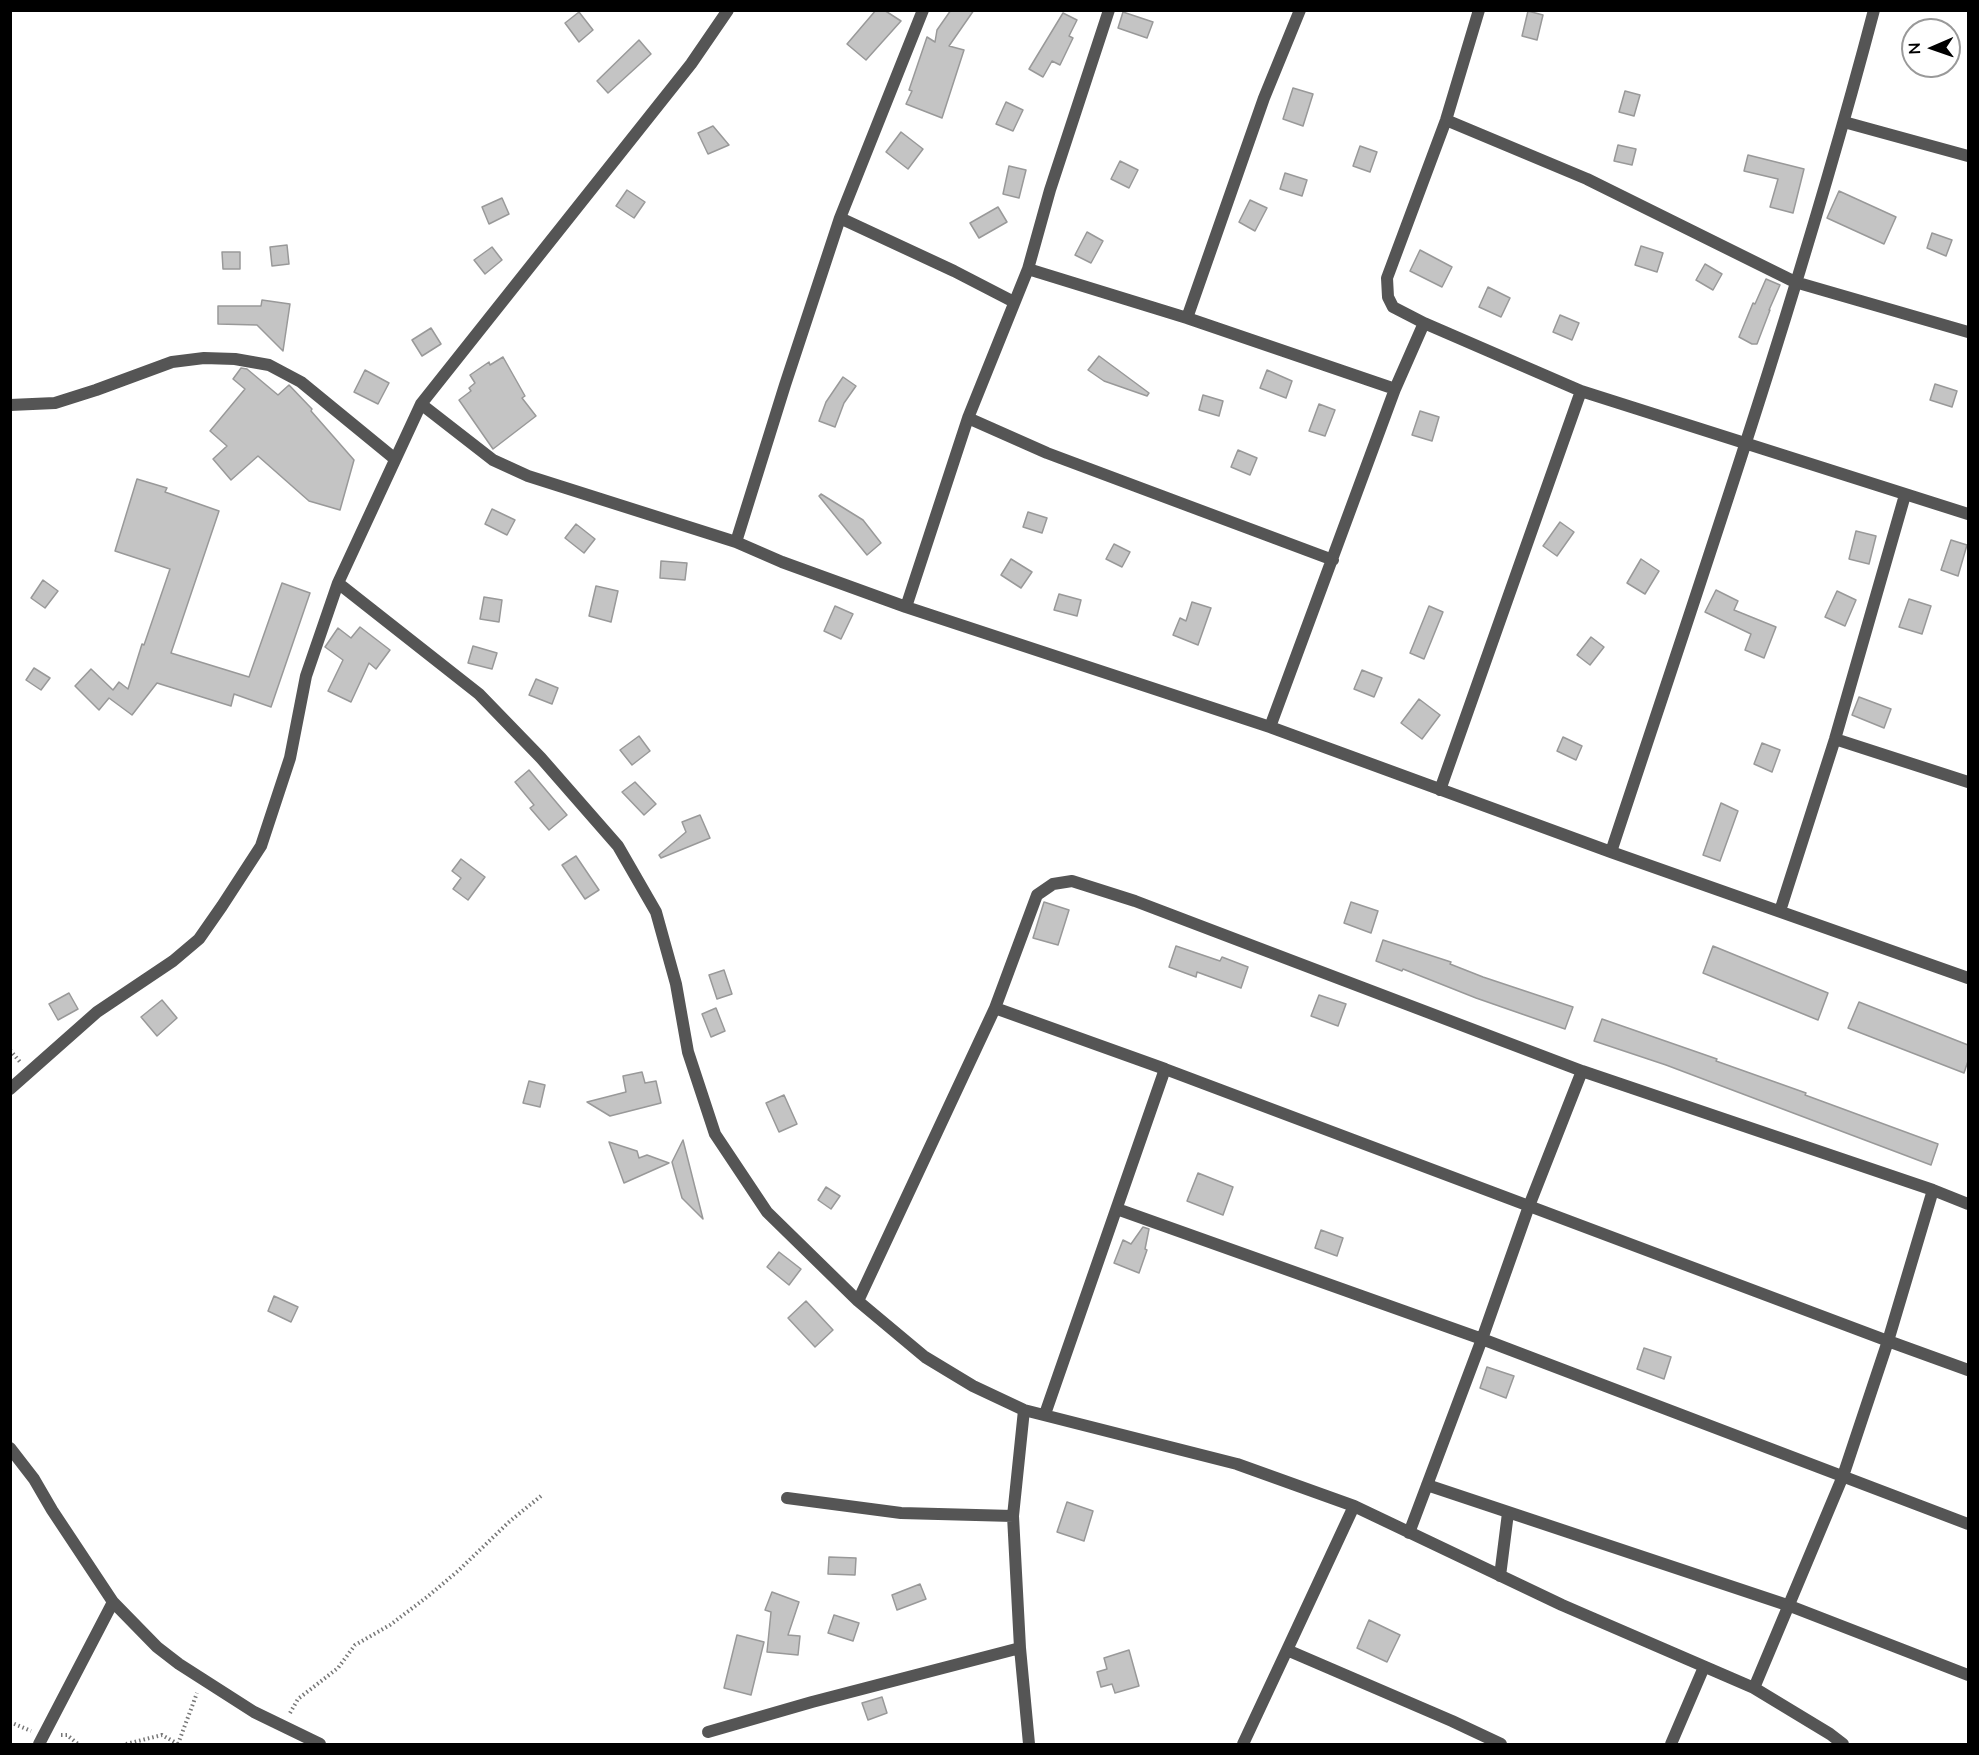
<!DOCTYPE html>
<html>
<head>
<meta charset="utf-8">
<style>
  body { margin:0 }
  #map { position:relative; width:1979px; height:1755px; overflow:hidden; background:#fff; font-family:"Nunito Sans",sans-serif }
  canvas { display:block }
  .frame { position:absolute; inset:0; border:12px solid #000; pointer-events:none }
  .north { position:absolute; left:1901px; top:18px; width:60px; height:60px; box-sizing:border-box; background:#fff; border:2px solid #999; border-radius:50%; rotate:268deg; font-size:16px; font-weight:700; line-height:24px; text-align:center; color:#000 }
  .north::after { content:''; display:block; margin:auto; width:21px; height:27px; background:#000; clip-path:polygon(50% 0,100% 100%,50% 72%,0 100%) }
</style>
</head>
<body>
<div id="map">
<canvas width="1979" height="1755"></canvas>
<div class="frame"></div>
<div class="north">N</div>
</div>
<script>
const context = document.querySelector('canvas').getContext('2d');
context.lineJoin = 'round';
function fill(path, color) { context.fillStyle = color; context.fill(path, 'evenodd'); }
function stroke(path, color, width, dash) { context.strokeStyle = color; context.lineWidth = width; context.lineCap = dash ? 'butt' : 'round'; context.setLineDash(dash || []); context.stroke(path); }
const building = new Path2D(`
  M876 10H884L901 21 866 60 847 44Z
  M951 10H974L949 46 964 50 942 118 906 104 912 91 909 90 927 37 935 42 937 30Z
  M1528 11 1543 15 1537 40 1522 36Z
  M579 12 593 30 579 42 565 23Z
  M1123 12 1153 22 1147 38 1118 28Z
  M1063 13 1077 20 1069 36 1073 38 1060 65 1052 61 1043 77 1029 69Z
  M639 40 651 54 608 93 597 81Z
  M1293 88 1313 94 1303 126 1283 119Z
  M1625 91 1640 95 1634 116 1619 112Z
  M1006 102 1023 110 1013 131 996 124Z
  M713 126 729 145 708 154 698 133Z
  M901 132 923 149 908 169 886 152Z
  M1618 145 1636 149 1632 165 1614 161Z
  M1360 146 1377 152 1370 172 1353 166Z
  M1748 155 1804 169 1793 213 1770 207 1778 179 1744 171Z
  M1120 161 1138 170 1129 188 1111 179Z
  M1009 166 1026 170 1019 198 1003 194Z
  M1285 173 1307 180 1302 196 1280 189Z
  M627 190 645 202 634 218 616 206Z
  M1839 191 1896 217 1884 244 1827 218Z
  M502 198 509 214 489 224 482 207Z
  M1250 200 1267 208 1255 231 1239 222Z
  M998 207 1007 222 979 238 970 223Z
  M1087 232 1103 241 1091 263 1075 255Z
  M1932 233 1952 240 1946 256 1927 248Z
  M287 245 289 264 272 266 270 247Z
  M1641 246 1663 253 1657 272 1635 265Z
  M492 247 502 260 485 274 474 260Z
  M1420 250 1452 267 1442 287 1410 271Z
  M222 252H240V269H223Z
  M1705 264 1722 274 1713 290 1696 280Z
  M1766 279 1780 285 1769 310H1770L1757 344H1752L1739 337 1753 303 1755 304Z
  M1488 287 1510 298 1501 317 1479 307Z
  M262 300 290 304 283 351 257 325 218 324V306H261Z
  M1560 315 1579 323 1572 340 1553 332Z
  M431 328 441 344 422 356 412 340Z
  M1099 356 1149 393 1147 396 1104 381 1088 370Z
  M503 357 525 396 522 398 536 416 493 449 459 400 471 391 469 388 475 383 470 375 489 362 490 365Z
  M241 368 247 369 278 395 289 385 312 409 311 411 354 460 340 510 309 501 258 456 231 480 213 459 227 446 210 431 245 389 233 379Z
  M365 370 389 383 378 404 354 392Z
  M1267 370 1292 381 1286 398 1260 388Z
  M843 377 856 386 844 403 835 427 819 421 826 402Z
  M1935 384 1957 391 1952 407 1930 400Z
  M1203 395 1223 401 1219 416 1199 410Z
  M1319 404 1335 410 1325 436 1309 431Z
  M1420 411 1439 417 1432 441 1412 435Z
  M1238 450 1257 458 1250 475 1231 467Z
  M137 479 167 488 165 492 219 511 171 653 249 677 282 583 310 593 271 707 234 694 231 706 157 683 132 715 109 698 99 710 75 686 91 669 113 690 119 682 128 689 142 644 144 645 170 569 115 551Z
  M821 494 863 520 881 543 867 555 819 496Z
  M492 509 515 520 507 535 485 524Z
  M1028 512 1047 518 1042 533 1023 527Z
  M1560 522 1574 532 1557 556 1543 546Z
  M576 524 595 539 584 553 565 538Z
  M1856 531 1876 536 1869 564 1849 559Z
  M1951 540 1967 545 1958 576 1941 570Z
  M1114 544 1130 552 1122 567 1106 559Z
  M1011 559 1032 572 1021 588 1001 575Z
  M1641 559 1659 571 1645 594 1627 583Z
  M661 561 687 563 685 580 660 578Z
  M43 580 58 591 45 608 31 598Z
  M596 586 618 591 611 622 589 616Z
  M1716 590 1738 601 1734 610 1776 627 1764 658 1745 650 1751 634 1705 612Z
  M1837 591 1856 600 1845 626 1825 617Z
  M1059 594 1081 600 1077 616 1054 610Z
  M484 597 502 600 499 622 480 619Z
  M1909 599 1931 606 1922 634 1899 627Z
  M1192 602 1211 608 1198 645 1173 635 1180 618 1186 621Z
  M835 606 853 614 841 639 824 631Z
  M1429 606 1443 612 1424 659 1410 653Z
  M360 627 390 650 376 669 369 663 351 702 328 691 343 660 325 647 338 628 351 638Z
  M1591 637 1604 647 1590 665 1577 655Z
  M473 646 497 653 492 669 468 663Z
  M34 668 50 678 41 690 26 680Z
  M1362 670 1382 678 1374 697 1354 689Z
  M536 679 558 688 552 704 529 695Z
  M1859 697 1891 709 1884 728 1852 715Z
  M1419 699 1440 715 1422 739 1401 723Z
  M639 736 650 751 632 765 620 750Z
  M1563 737 1582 746 1576 760 1557 751Z
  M1762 743 1780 750 1772 772 1754 764Z
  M529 770 567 815 549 830 530 808 534 805 515 782Z
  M635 782 656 804 644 815 622 792Z
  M1721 803 1738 811 1720 861 1703 855Z
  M700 815 710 838 661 858 659 855 686 832 682 822Z
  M576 856 599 890 585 899 562 865Z
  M461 859 485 877 468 900 453 889 461 878 452 871Z
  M1044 902 1069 910 1058 945 1033 938Z
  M1351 902 1378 911 1371 933 1344 923Z
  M1383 940 1451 962 1450 964 1483 977 1573 1007 1565 1029 1476 998 1403 969 1402 971 1376 961Z
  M1176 946 1220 961 1222 957 1248 967 1241 988 1197 972 1196 977 1169 967Z
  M1713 946 1828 993 1818 1020 1703 973Z
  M724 970 732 994 717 999 709 975Z
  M69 993 78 1009 58 1020 49 1004Z
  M1319 995 1346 1004 1338 1026 1311 1016Z
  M162 1000 177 1018 157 1036 141 1017Z
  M1859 1002 1968 1045V1061L1964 1073 1848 1028Z
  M716 1008 725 1031 711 1037 702 1014Z
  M1602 1019 1717 1059 1716 1061 1806 1093 1805 1095 1938 1144 1931 1165 1666 1065 1594 1041Z
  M642 1072 645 1083 656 1081 661 1103 610 1116 587 1102 626 1092 623 1076Z
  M529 1081 545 1085 540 1107 523 1103Z
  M784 1095 797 1124 779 1132 766 1103Z
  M683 1140 703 1219 682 1198 672 1162Z
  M609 1142 637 1151 639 1158 647 1155 669 1163 624 1183Z
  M1198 1173 1233 1187 1223 1215 1187 1201Z
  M826 1187 840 1196 831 1209 818 1200Z
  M1143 1227 1149 1229 1145 1249 1147 1250 1139 1273 1114 1263 1123 1240 1131 1244Z
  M1321 1230 1343 1238 1337 1256 1315 1248Z
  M779 1252 801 1269 789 1285 767 1267Z
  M274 1296 298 1307 291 1322 268 1311Z
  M806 1301 833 1330 815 1347 788 1318Z
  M1644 1348 1671 1357 1664 1379 1637 1369Z
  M1487 1367 1514 1376 1506 1398 1480 1388Z
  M1067 1502 1093 1511 1084 1541 1057 1532Z
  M829 1557 856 1558 855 1575 828 1574Z
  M920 1584 926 1599 897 1610 892 1595Z
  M772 1592 799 1602 788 1635 800 1636 798 1655 767 1652 771 1612 765 1610Z
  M834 1615 859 1623 853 1641 828 1633Z
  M1369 1620 1400 1635 1387 1662 1357 1648Z
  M737 1635 764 1642 751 1695 724 1688Z
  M1129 1650 1139 1686 1115 1693 1112 1684 1101 1687 1097 1672 1107 1669 1104 1658Z
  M882 1697 887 1713 868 1720 862 1703Z`);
fill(building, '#c4c4c4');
stroke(building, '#999', 1.5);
stroke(new Path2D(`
  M10 1050 20 1062
  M290 1713 298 1699 338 1668 355 1645 390 1625 427 1597 458 1571 510 1521 541 1496
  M10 1722 31 1731
  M61 1735H67L78 1744
  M126 1744 162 1735 178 1744
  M178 1744 197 1693`), '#777', 4, [1.5, 3]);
stroke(new Path2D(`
  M1109 10 1050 190 1028 269 968 418 1047 453 1333 560
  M1479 10 1446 120 1387 278 1388 297 1393 307 1424 323 1581 391 1968 514
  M1446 120 1587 179 1795 282 1968 332
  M1844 122 1968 156
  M840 218 954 271 1014 302
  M1028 269 1187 318 1395 389
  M1187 318 1264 98 1300 10
  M421 404 493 460 528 476 736 542 782 562 906 607 1270 727 1611 852 1968 978
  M10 405 55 403 96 390 172 362 204 358 235 359 269 365 301 382 395 459
  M736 542 785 385 840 218 923 10
  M338 583 479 694 541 758 618 846 656 912 676 984 688 1052 715 1134 767 1212 858 1301 925 1357 973 1386 1024 1410 1237 1464 1354 1506 1562 1605 1754 1688 1830 1734 1843 1744
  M906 607 968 418
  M1270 727 1395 389 1424 323
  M1835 739 1968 782
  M1440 790 1581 391
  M1611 852C1703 573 1799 295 1874 10
  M1780 911 1835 739 1905 495
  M995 1008 1165 1069
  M10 1089 97 1012 173 961 199 939 222 906 261 846 290 758 306 676 338 583 421 404 691 64 728 10
  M1933 1190 1888 1341 1968 1370
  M1117 1209 1482 1339 1968 1524
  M858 1301 995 1008 1037 895 1053 884 1072 881 1135 901 1582 1071 1933 1190 1968 1204
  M1024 1410 1013 1516 1020 1648 1029 1744
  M1045 1414 1165 1069 1529 1206 1582 1071
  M10 1448 34 1479 52 1510 113 1602 157 1647 179 1664 254 1712 320 1744
  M1427 1485 1790 1606 1968 1675
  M787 1498 901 1513 1013 1516
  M1354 1506 1287 1650 1452 1721 1501 1744
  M1409 1533 1482 1339 1529 1206 1888 1341 1843 1476 1754 1688
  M1500 1576 1508 1513
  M708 1732 812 1702 1020 1648
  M39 1744 113 1602
  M1243 1744 1287 1650
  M1671 1744 1704 1667`), '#555', 12);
</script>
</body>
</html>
